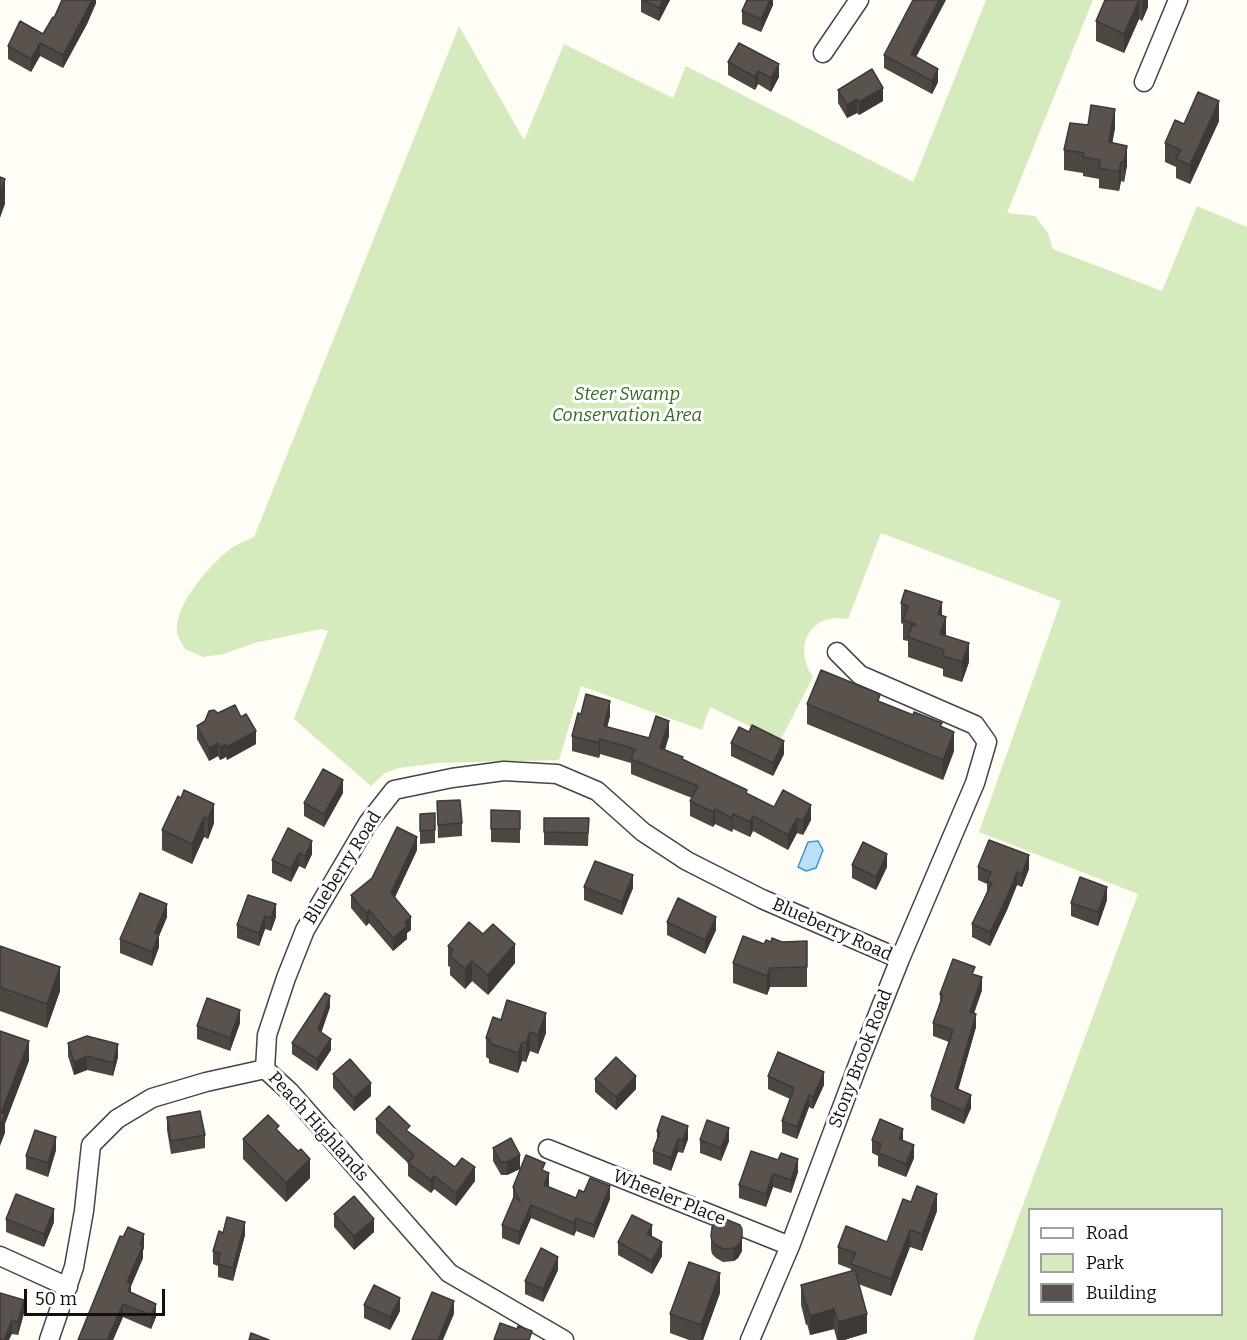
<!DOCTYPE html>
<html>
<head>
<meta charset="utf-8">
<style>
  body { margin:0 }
  #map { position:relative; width:1247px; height:1340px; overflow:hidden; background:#fffdf5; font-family:Bitter,serif }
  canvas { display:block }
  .legend { position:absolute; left:1028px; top:1208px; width:195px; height:108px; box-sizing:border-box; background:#fff; border:2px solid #a0a0a0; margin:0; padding:8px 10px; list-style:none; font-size:18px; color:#111 }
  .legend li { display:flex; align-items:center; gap:12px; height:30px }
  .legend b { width:30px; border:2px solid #a0a0a0 }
  .scale { position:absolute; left:24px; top:1289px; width:141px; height:27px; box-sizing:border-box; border:3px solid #111; border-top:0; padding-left:8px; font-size:18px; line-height:21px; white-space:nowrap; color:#111; -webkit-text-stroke:4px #fff; paint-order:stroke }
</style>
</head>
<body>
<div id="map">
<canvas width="1247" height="1340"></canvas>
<ul class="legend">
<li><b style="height:8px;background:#fff"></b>Road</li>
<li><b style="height:16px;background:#d5ebbd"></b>Park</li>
<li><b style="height:16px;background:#5a524d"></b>Building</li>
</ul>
<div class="scale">50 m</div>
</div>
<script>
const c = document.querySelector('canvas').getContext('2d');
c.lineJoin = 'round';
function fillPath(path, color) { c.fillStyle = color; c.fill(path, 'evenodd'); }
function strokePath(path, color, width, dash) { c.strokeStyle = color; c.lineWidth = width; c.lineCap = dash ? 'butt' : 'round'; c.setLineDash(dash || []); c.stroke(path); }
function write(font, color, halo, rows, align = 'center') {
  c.font = font + ' Bitter,serif'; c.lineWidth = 6; c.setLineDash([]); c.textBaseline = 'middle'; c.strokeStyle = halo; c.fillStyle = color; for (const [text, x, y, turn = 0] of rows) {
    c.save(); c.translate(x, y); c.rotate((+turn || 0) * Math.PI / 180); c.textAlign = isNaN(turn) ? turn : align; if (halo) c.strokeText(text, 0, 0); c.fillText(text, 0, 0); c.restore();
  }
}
fillPath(new Path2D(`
  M986 0H1093L1007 213 1035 216 1048 233 1053 249 1162 291 1197 206 1247 227V1340H973L1138 894 979 832 1061 601 881 533 848 619C810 612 792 647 813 677L780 741 710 707 702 730 581 686 559 760 438 763 399 768 385 773 371 786 294 719 328 631 321 629 254 643 224 654 203 657 185 649C182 644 178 637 177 632 174 604 212 562 233 547 239 543 248 540 254 537L459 26 524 140 564 44 673 98 686 66 913 182ZM1030 1210H1222V1314H1030Z`), '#d5ebbd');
const water = new Path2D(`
  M818 841 823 850 816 868 806 871 798 867 808 842Z`);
fillPath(water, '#b9e0f7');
strokePath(water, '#3f96cf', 1.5);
const minor = new Path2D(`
  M823 53 859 0
  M1144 82 1178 0
  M265 1069 267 1035 286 978 305 930 368 823 394 790 452 778 504 771 557 774 597 791 643 832 687 861 762 899 900 959
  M548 1149 790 1246
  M0 1256 68 1287
  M49 1340 74 1267 84 1211 91 1145 117 1119 152 1098 206 1082 265 1069 290 1092 449 1273 564 1340
  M750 1340 790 1246 859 1062 900 959 975 783 987 742 975 725 860 675 837 652`);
strokePath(minor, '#444', 21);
strokePath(minor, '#fff', 18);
fillPath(new Path2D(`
  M96 0V3L87 24 63 68 40 56 31 72 8 59V46L43 34Z
  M641 0H670L659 21 641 12Z
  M773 0V5L761 32 742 24V11Z
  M1105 0H1148V7L1142 21 1139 19 1124 53 1096 41V21Z
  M884 55 917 57 938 82 932 94 884 68Z
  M728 62 779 77 771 92 758 84 755 90 728 75Z
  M838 90 883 101 859 115 857 113 847 118 838 103Z
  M1219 121 1190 184 1176 178V167L1165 162V143L1184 124Z
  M1115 128 1112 143 1127 165 1124 182 1121 181 1119 191 1099 188V179L1083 176V173L1064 170V150Z
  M901 603 942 616 946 635 969 662 962 682 943 676V669L908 657V641L903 640V624L901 623Z
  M880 702 954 751 943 780 807 724V704Z
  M610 716 607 727 649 738 669 736 665 750 747 794 774 807 811 820 803 835 797 833 788 850 753 831 750 837 733 829 732 832 715 824 713 827 690 816V801L692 798 631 774V763L600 754 599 758 572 751V736Z
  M197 726 256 744 227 760 226 757 220 760 218 756 209 761 197 739Z
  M731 743 784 754 773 776 731 756Z
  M343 793 324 827 304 816V803Z
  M181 798 214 823 208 839 204 837 192 864 162 850V830Z
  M437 801 462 823V836L438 838Z
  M491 810 520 811V843L491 842Z
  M435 813V843L420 844V814Z
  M544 818H589L588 846 544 845Z
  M312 841V854L305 869 299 866 291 882 272 873V860Z
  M417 850 395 897 411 930 407 933V939L393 951 369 923 366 926 351 908V895Z
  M852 865 887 867 876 890 852 878Z
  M978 867 1029 869 1022 887 1017 885 1007 910 990 946 972 937V924L987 891V884L978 880Z
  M584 887 633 888 622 915 584 900Z
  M248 895 276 917 271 931 265 929 259 946 237 938V925Z
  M1107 900 1098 926 1071 916V903Z
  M167 917 159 936V947L152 966 120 953V939Z
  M667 922 716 930 705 954 667 935Z
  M807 941V987H770L767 995 733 983V963L764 944 771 942Z
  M0 946 60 991 47 1028 0 1011Z
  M448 946 515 963 488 995 472 981 465 989 450 975V967L448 966Z
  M975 975 982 990 974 1013 976 1027 958 1090 971 1108 964 1124 932 1110 931 1109V1096L949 1042 933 1036V1023L940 1005V994Z
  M330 1007 321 1033 331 1050 317 1071 292 1054V1043Z
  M493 1017 546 1033 538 1054 530 1051 526 1062 522 1061 518 1073 489 1063V1059L486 1057V1038Z
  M240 1023 230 1051 197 1039V1026Z
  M68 1043 118 1057 113 1076 87 1070 74 1075 68 1056Z
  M333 1074 371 1096 354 1111 333 1088Z
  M768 1076 824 1085 813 1109 809 1107 797 1139 782 1133V1121L790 1099 768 1089Z
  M595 1079 636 1089 616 1110 595 1092Z
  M167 1117 205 1135V1148L171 1154 167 1130Z
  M376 1119 410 1133 455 1167 475 1181 456 1206 434 1189 431 1193 408 1176V1163L376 1133Z
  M279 1131 310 1178 286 1202 243 1159V1139Z
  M657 1131 688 1139 683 1153 678 1152 671 1171 653 1164V1151L657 1141Z
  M700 1140 729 1141 721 1161 700 1153Z
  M872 1140H903L914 1158 906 1177 878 1166V1156L872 1153Z
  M493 1148 520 1169 507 1175H501L493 1161Z
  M56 1150 48 1177 26 1169V1156Z
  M778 1160 798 1172 791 1193 773 1187 766 1207 739 1198V1185Z
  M545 1172 548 1187 576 1198 584 1192 610 1199 594 1238 576 1231 574 1236 531 1218 519 1245 502 1238V1225L513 1200V1187Z
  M937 1211 922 1251 910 1247 891 1296 858 1284 867 1333 844 1340H837L834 1329 810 1335 807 1324 806 1325 801 1305V1285L851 1271V1269L838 1264V1247L887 1242Z
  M334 1214 374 1232 354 1250 334 1227Z
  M6 1219 54 1222 44 1247 6 1232Z
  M223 1233 245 1235 233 1281 218 1277V1266L213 1264V1251Z
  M711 1236 742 1251 738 1258 734 1261 723 1262 716 1258 712 1254 711 1249Z
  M652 1237 662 1256 652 1274 618 1255V1242Z
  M144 1247 143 1251V1258L131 1286V1293L156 1317 151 1329 123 1317 113 1340H78Z
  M558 1270 543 1302 525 1294V1281Z
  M0 1293 24 1313 18 1335 12 1334Z
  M720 1293 703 1340H689L670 1333V1314Z
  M364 1305 400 1311 390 1330 364 1318Z`), '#4d4742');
fillPath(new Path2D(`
  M92 0H96V3L87 24 63 68V55Z
  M663 0H670L659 21V8Z
  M769 0H773V5L761 32V19Z
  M939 0H946L911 67V54Z
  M1139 0V19L1124 53V34Z
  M1143 0H1148V7L1142 21Z
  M40 43V56L31 72V59Z
  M779 64V77L771 92V78Z
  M938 69V82L932 94V81Z
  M758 71V84L755 90V77Z
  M883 88V101L859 115V102Z
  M857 99V113L847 118V105Z
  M1219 101V121L1190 184V165Z
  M1115 109V128L1109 162V142Z
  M1127 146V165L1124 182V162Z
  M1121 162V181L1119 191V172Z
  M5 179V204L0 218V192Z
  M942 602V622L938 614Z
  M946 617V636L940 634Z
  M969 643V662L962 682V662Z
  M610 701V716L604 740V726Z
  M669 721V736L660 763V748Z
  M256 731V744L227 760V747Z
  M954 732V751L943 780V760Z
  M600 739V754L599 758V743Z
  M784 741V754L773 776V763Z
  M218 743V756L209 761V748Z
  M226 744V757L220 760V747Z
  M343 780V793L324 827V814Z
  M214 804V823L208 839V819Z
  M811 805V820L803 835V821Z
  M715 809V824L713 827V812Z
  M733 814V829L732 832V818Z
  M753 816V831L750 837V822Z
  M204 817V837L192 864V844Z
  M797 818V833L788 850V835Z
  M417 837V850L391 906V893Z
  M312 841V854L305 869V856Z
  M299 853V866L291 882V869Z
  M887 854V867L876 890V877Z
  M1029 855V869L1022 887V874Z
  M1017 872V885L1007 910 990 946V932Z
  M633 875V888L622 915V902Z
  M1107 887V900L1098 926V912Z
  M167 904V917L159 936V947L152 966V952L155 933Z
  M276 904V917L271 931V918Z
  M369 910V923L366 926V913Z
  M265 916V929L259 946V933Z
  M411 917V930L407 933V939L393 951V938L405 922Z
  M716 917V930L705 954V940Z
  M515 944V963L488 995V975Z
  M472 961V981L465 989V969Z
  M60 967V991L47 1028V1004Z
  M770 968V987L767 995V976Z
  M982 977V990L970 1025V1012Z
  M330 996V1007L318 1042V1030Z
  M240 1010V1023L230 1051V1038Z
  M546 1013V1033L538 1054V1035Z
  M976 1014V1027L955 1101V1088Z
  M530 1032V1051L526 1062V1043Z
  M331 1039V1050L317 1071V1059Z
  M29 1041V1061L5 1124V1133L0 1146V1126L1 1113Z
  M522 1042V1061L518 1073V1053Z
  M118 1044V1057L113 1076V1063Z
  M87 1056V1070L74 1075V1062Z
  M824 1072V1085L813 1109V1097Z
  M636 1076V1089L616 1110V1097Z
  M371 1083V1096L354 1111V1098Z
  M809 1095V1107L797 1139V1127Z
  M971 1095V1108L964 1124V1111Z
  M688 1126V1139L683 1153V1140Z
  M729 1128V1141L721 1161V1148Z
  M903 1129V1142L899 1139Z
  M56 1137V1150L48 1177V1163Z
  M678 1139V1152L671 1171V1158Z
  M914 1145V1158L906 1177V1164Z
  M520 1155V1169L507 1175V1162Z
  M310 1159V1178L286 1202V1183Z
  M798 1159V1172L791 1193V1180Z
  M475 1167V1181L456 1206V1193Z
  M549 1173V1186L544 1198V1185Z
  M773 1174V1187L766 1207V1194Z
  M434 1176V1189L431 1193V1180Z
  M610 1186V1199L594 1238V1225Z
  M937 1194V1211L922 1251V1234Z
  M531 1205V1218L519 1245V1232Z
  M54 1209V1222L44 1247V1234Z
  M576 1218V1231L574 1236V1223Z
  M374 1219V1232L354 1250V1236Z
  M245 1222V1235L233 1281V1268Z
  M652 1225V1238L647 1234Z
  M742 1229V1251L738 1258 734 1261V1248Z
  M910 1230V1247L891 1296V1279Z
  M144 1234V1247L143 1251V1258L131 1286V1297L127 1296V1282Z
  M662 1242V1256L652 1274V1261Z
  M558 1257V1270L543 1302V1289Z
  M720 1273V1293L703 1340H701V1325Z
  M400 1298V1311L390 1330V1317Z
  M24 1300V1313L18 1335V1322Z
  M454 1301V1314L443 1340H438Z
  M123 1304V1317L113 1340H108V1338Z
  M156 1304V1317L151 1329V1315Z
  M806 1305H807V1324L806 1325Z
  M834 1309V1329L810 1335V1316Z
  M867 1314V1333L844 1340H838V1322Z
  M12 1320V1334L9 1340H4Z`), '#3f3936');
const building = new Path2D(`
  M62 0H92L87 10 63 55 40 43 31 59 8 46 20 21 43 34 53 17 54 18Z
  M643 0H663L659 8Z
  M747 0H770L761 19 742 11Z
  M913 0H939L911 54 938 69 932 81 884 55Z
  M1105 0H1139L1124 34 1096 21Z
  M739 43 779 64 771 78 758 71 755 77 728 62Z
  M872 69 883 88 859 102 857 99 847 105 838 90Z
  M1198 92 1219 101 1190 165 1176 159 1181 150 1165 143 1175 120 1184 124Z
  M1091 105 1115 109 1109 142 1127 146 1124 162H1121L1119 172 1099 168 1100 160 1083 157 1084 153 1064 150 1070 123 1088 125Z
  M0 177 5 179 0 192Z
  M905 590 942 602 938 614 946 617 940 634 969 643 962 662 943 656 944 650 908 637 912 625 915 626V624L903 620 908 606 901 603Z
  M821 670 880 694 878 701 913 715 914 712 942 723 940 726 954 732 943 760 807 704Z
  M586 694 610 701 604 726 649 738 656 716 669 721 660 748 683 757 682 759 747 790 746 793 774 807 783 790 811 805 803 821 797 818 788 835 753 816 750 822 733 814 732 818 715 809 713 812 690 801 698 786 631 759 635 749 600 739 599 743 572 736 578 713 581 714Z
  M235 705 241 717 246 714 256 731 227 747 226 744 220 747 218 743 209 748 197 726 205 721 209 711 214 710 218 713Z
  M752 725 784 741 773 763 731 743 739 727 749 732Z
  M323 769 343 780 324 814 304 803Z
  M184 790 214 804 208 819 204 817 192 844 162 830 178 796 181 798Z
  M460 800 462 823 438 825 437 801Z
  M491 810 520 811V829H491Z
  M435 813V830L420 831V814Z
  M544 818H589L588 833 544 832Z
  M397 827 417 837 391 893 411 917 405 922 407 926 393 938 369 910 366 913 351 895 372 878Z
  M288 828 312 841 305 856 299 853 291 869 272 860Z
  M989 840 1029 855 1022 874 1017 872 1007 897 990 932 972 924 992 883 987 881 991 872 978 867Z
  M863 842 887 854 876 877 852 865Z
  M595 861 633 875 622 902 584 887Z
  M1080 877 1107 887 1098 912 1071 903Z
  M140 893 167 904 155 933 159 934 152 952 120 939Z
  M248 895 276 904 271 918 265 916 259 933 237 925Z
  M678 898 716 917 705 940 667 922Z
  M469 922 483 934 493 924 515 944 488 975 472 961 465 969 450 956 453 950 448 946Z
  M743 936 764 944 766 940 771 942 772 938 782 942 807 941V967L770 968 767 976 733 963Z
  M0 946 60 967 47 1004 0 987Z
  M953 959 975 967 972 974 982 977 970 1012 976 1014 955 1088 971 1095 964 1111 932 1097 931 1096 953 1030 933 1023 943 995 940 994Z
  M325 993 330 996 318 1030 331 1039 317 1059 292 1043Z
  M207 998 240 1010 230 1038 197 1026Z
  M507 1000 546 1013 538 1035 530 1032 526 1043 522 1042 518 1053 489 1043 490 1040 486 1038 493 1017 501 1020Z
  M0 1031 29 1041 1 1113 5 1114 0 1126Z
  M87 1036 118 1044 113 1063 87 1056 74 1062 68 1043Z
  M778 1052 824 1072 813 1097 809 1095 797 1127 782 1121 794 1088 768 1076Z
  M616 1057 636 1076 616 1097 595 1079Z
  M350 1059 371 1083 354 1098 333 1074Z
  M389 1106 410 1126 406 1130 455 1167 462 1158 475 1167 456 1193 434 1176 431 1180 408 1163 414 1155 376 1119Z
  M200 1111 205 1135 171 1141 167 1117Z
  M268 1115 279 1126 276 1129 298 1151 301 1149 310 1159 286 1183 243 1139Z
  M662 1116 688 1126 683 1140 678 1139 671 1158 653 1151 660 1132 657 1131Z
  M880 1119 903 1129 899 1139 914 1145 906 1164 878 1153 881 1144 872 1140Z
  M707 1120 729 1128 721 1148 700 1140Z
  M35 1130 56 1137 48 1163 26 1156Z
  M511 1138 520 1155 507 1162H501L493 1148Z
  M751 1151 778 1160 781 1153 798 1159 791 1180 773 1174 766 1194 739 1185Z
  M526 1155 545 1163 542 1170 549 1173 544 1185 576 1198 579 1190 584 1192 590 1178 610 1186 594 1225 576 1218 574 1223 531 1205 519 1232 502 1225 514 1197 520 1201 513 1187Z
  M917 1186 937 1194 922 1234 910 1230 891 1279 851 1264 856 1253 838 1247 846 1226 887 1242 903 1199 911 1202Z
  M16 1194 54 1209 44 1234 6 1219Z
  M354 1196 374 1219 354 1236 334 1214Z
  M632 1215 652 1225 647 1234 662 1242 652 1261 618 1242Z
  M227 1217 245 1222 233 1268 218 1264 220 1253 213 1251 219 1231 223 1233Z
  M723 1218 740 1225 742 1229V1238L738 1245 734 1248 723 1249 716 1245 712 1241 711 1236 712 1227 716 1221Z
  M128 1227 144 1234 140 1244 143 1245 127 1282 131 1284 128 1291 156 1304 151 1315 123 1304 108 1338 112 1340H78L120 1236 123 1237Z
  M541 1248 558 1257 543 1289 525 1281Z
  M689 1262 720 1273 701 1325 670 1314Z
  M855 1270 867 1314 838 1322 834 1309 810 1316 807 1305H806L801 1285Z
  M374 1285 400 1298 390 1317 364 1305Z
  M432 1292 454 1301 438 1340H412Z
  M0 1293 24 1300 18 1322 12 1320 4 1340H0Z
  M500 1323 517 1329 518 1326 532 1331 529 1340H494Z
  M251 1333 269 1340H249Z`);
fillPath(building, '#5a524d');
strokePath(building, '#3f3936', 1.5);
write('italic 18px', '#2f6b1f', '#fff', [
  ["Steer Swamp",627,395],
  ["Conservation Area",627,416]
]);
write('18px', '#111', '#fff', [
  ["Blueberry Road",343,868,-58],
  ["Blueberry Road",832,930,24],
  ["Stony Brook Road",861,1059,-69],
  ["Peach Highlands",318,1127,48],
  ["Wheeler Place",669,1198,22]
]);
</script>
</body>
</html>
